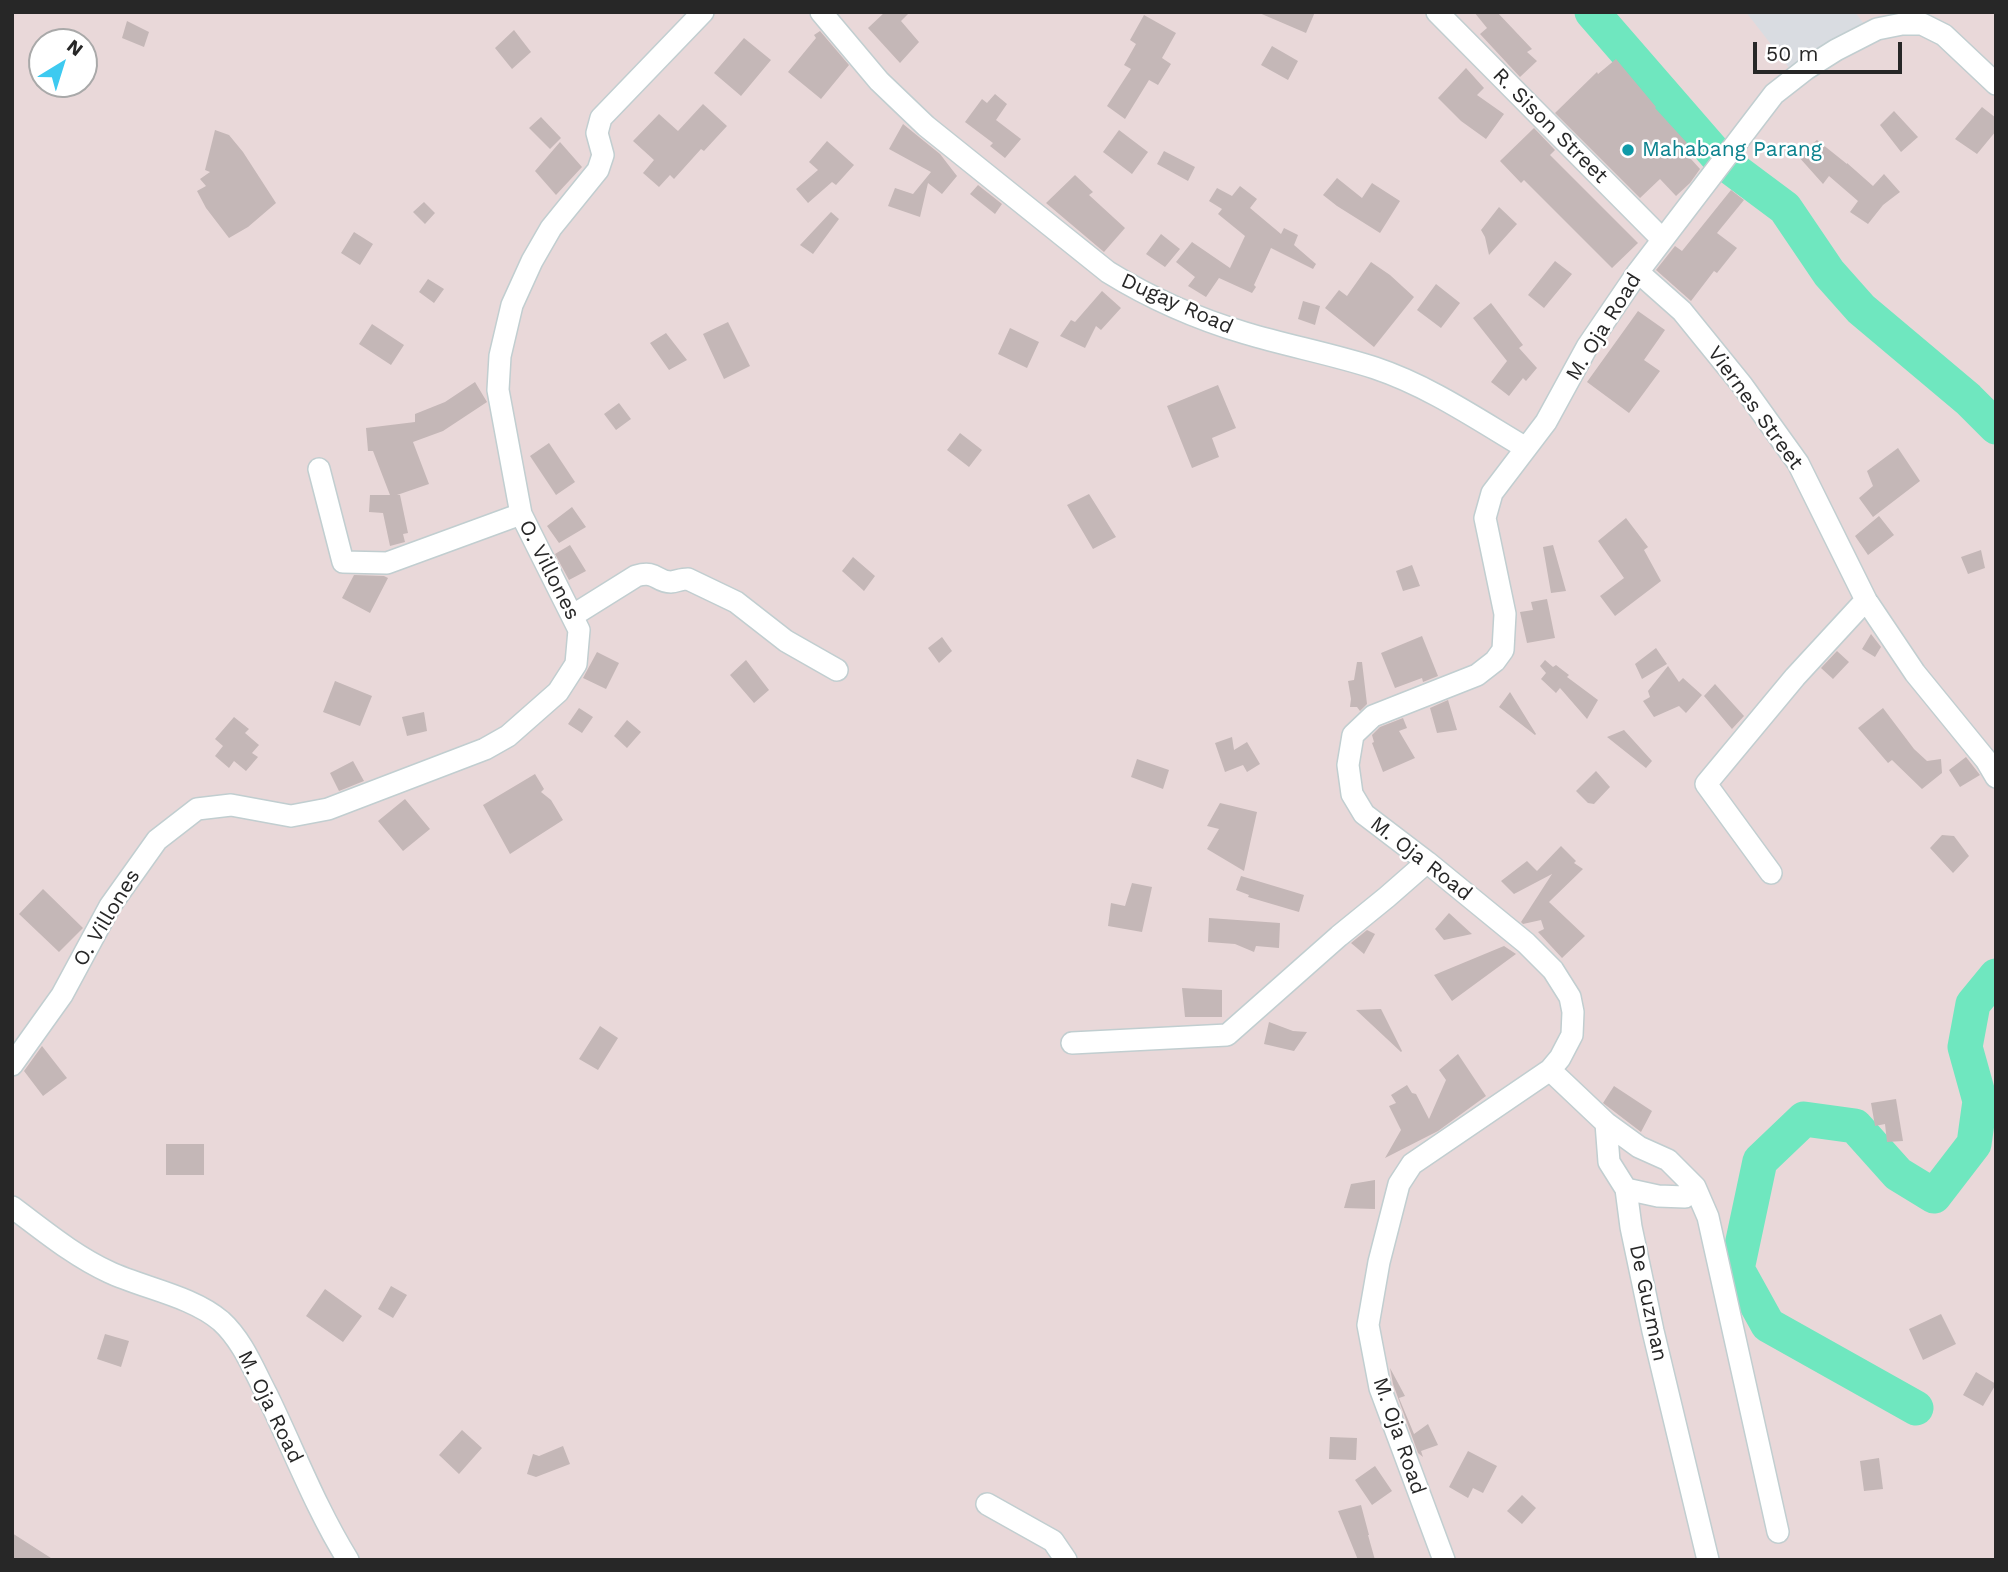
<!DOCTYPE html>
<html>
<head>
<meta charset="utf-8">
<style>
  body { margin:0 }
  #map { position:relative; width:2008px; height:1572px; overflow:hidden; background:#e9d8d9; font-family:"Work Sans",sans-serif }
  canvas { display:block }
  .frame { position:absolute; inset:0; border:14px solid #272727; pointer-events:none }
  .north { position:absolute; left:28px; top:28px; width:70px; height:70px; box-sizing:border-box; background:#fff; border:2px solid #a9a9a9; border-radius:50%; rotate:38deg; font-size:19px; font-weight:700; line-height:28px; text-align:center; color:#272727 }
  .north::after { content:''; display:block; margin:auto; width:24px; height:32px; background:#3ecaf0; clip-path:polygon(50% 0,100% 100%,50% 72%,0 100%) }
  .scale { position:absolute; left:1753px; top:42px; width:149px; height:32px; box-sizing:border-box; border:4px solid #272727; border-top:0; padding-left:9px; font-size:21px; line-height:24px; white-space:nowrap; color:#272727; -webkit-text-stroke:5px #fff; paint-order:stroke }
</style>
</head>
<body>
<div id="map">
<canvas width="2008" height="1572"></canvas>
<div class="frame"></div>
<div class="north">N</div>
<div class="scale">50 m</div>
</div>
<script>
const c = document.querySelector('canvas').getContext('2d');
c.lineJoin = 'round';
function fillPath(path, color) { c.fillStyle = color; c.fill(path, 'evenodd'); }
function strokePath(path, color, width, dash) { c.strokeStyle = color; c.lineWidth = width; c.lineCap = dash ? 'butt' : 'round'; c.setLineDash(dash || []); c.stroke(path); }
function write(font, color, halo, rows, align = 'center') {
  c.font = font + ' "Work Sans",sans-serif'; c.lineWidth = 5; c.setLineDash([]); c.textBaseline = 'middle'; c.strokeStyle = halo; c.fillStyle = color; for (const [text, x, y, turn = 0] of rows) {
    c.save(); c.translate(x, y); c.rotate((+turn || 0) * Math.PI / 180); c.textAlign = isNaN(turn) ? turn : align; if (halo) c.strokeText(text, 0, 0); c.fillText(text, 0, 0); c.restore();
  }
}
fillPath(new Path2D(`
  M1746 12H1855L1864 24 1790 69Z`), '#d9dce1');
strokePath(new Path2D(`
  M1592 12 1718 157
  M1726 164 1785 208 1829 273 1861 309 1968 399 1996 427
  M1916 1408 1768 1325 1737 1269 1760 1161 1804 1119 1855 1126 1898 1174 1934 1196 1974 1144 1980 1101 1965 1047 1973 1004 1996 976`), '#6fe7bf', 35);
fillPath(new Path2D(`
  M885 12H910L901 21 919 42 900 63 868 28Z
  M1257 12H1315L1306 33Z
  M1474 12H1497L1532 49 1527 52 1537 61 1520 77 1480 34 1487 28Z
  M1144 15 1176 33 1162 58 1171 64 1158 85 1149 80 1125 119 1107 106 1131 69 1124 65 1136 44 1130 40Z
  M127 21 149 32 144 47 122 38Z
  M514 30 531 52 512 69 495 48Z
  M820 31 849 65 821 99 788 72 816 38 814 35Z
  M744 38 771 60 741 96 714 73Z
  M1272 46 1298 61 1288 80 1261 65Z
  M1616 59 1656 107 1655 108 1687 143 1681 148 1700 169 1690 183 1676 196 1660 179 1640 198 1555 113 1597 72 1598 74Z
  M1466 68 1484 88 1477 95 1504 114 1486 139 1461 121 1438 98Z
  M995 94 1007 104 996 120 1021 139 1005 158 990 146 993 143 965 122 982 99 987 103Z
  M703 104 727 126 704 151 701 149 674 179 670 175 659 187 643 173 654 160 633 141 659 114 678 131Z
  M1982 107 1996 118V131L1977 154 1955 139Z
  M1894 111 1918 137 1901 152 1880 125Z
  M541 117 561 138 550 149 529 128Z
  M903 124 940 154 957 176 942 194 928 183 920 217 888 206 895 188 913 194 931 172 889 149Z
  M1534 128 1555 150 1550 155 1638 243 1612 268 1524 180 1521 183 1500 161Z
  M215 130 229 135 243 152 276 203 248 227 229 238 206 208 197 191 206 186 200 179 210 172 205 170Z
  M1119 130 1148 152 1132 174 1103 152Z
  M1817 140 1847 164V163L1873 186 1884 174 1900 192 1883 205 1868 224 1850 212 1858 201 1829 176 1823 184 1798 156Z
  M827 141 854 165 836 185 832 182 808 203 796 189 818 170 809 162Z
  M560 142 582 167 556 195 535 171Z
  M1164 151 1195 167 1188 181 1157 164Z
  M1075 175 1093 192 1089 195 1125 228 1104 252 1046 203Z
  M1337 178 1362 198 1372 183 1400 201 1380 233 1337 206 1323 195Z
  M978 185 1002 204 995 214 970 194Z
  M1240 186 1257 199 1250 208 1281 234 1284 228 1298 235 1294 245 1316 264 1313 269 1271 248 1254 285 1256 287 1252 293 1219 278 1206 297 1188 286 1195 277 1176 262 1192 242 1230 268 1245 236 1218 214 1222 209 1209 201 1217 188 1232 196Z
  M1731 190 1744 200 1717 233 1737 248 1717 273 1714 271 1691 301 1656 270 1675 246 1682 251Z
  M424 202 435 213 425 224 413 212Z
  M1499 207 1517 224 1489 255 1485 237 1481 230Z
  M831 212 839 219 813 254 800 245Z
  M354 232 373 244 360 265 341 253Z
  M1161 234 1180 249 1165 267 1146 254Z
  M1555 261 1572 274 1544 308 1528 295Z
  M1371 262 1390 275 1414 297 1374 347 1325 308 1339 290 1347 296Z
  M428 279 444 289 434 303 419 292Z
  M1436 284 1460 303 1441 328 1417 310Z
  M1102 291 1121 308 1101 330 1096 326 1085 348 1060 336 1071 320 1075 322Z
  M1303 301 1320 306 1315 325 1298 319Z
  M1491 303 1523 345 1519 348 1537 368 1526 381 1523 378 1509 396 1491 382 1507 361 1473 318Z
  M1638 311 1665 330 1644 360 1660 371 1629 413 1587 382Z
  M728 322 750 366 724 379 703 334Z
  M372 324 404 345 391 365 359 344Z
  M1010 328 1039 342 1027 368 998 354Z
  M666 333 687 360 669 370 650 343Z
  M475 382 487 402 443 431 413 442 429 484 397 495H400L408 533 403 534 405 542 390 546 383 513 369 512 370 495H390L373 451H368L366 428 415 422V414L445 402Z
  M1218 385 1236 428 1212 438 1219 457 1192 468 1167 406Z
  M619 403 631 419 616 430 604 414Z
  M960 433 982 450 969 467 947 450Z
  M549 443 575 482 556 495 530 456Z
  M1898 448 1920 481 1873 517 1859 498 1873 486 1867 471Z
  M1089 494 1116 537 1093 549 1067 505Z
  M572 507 586 527 559 543 547 526Z
  M1879 516 1894 535 1868 555 1855 536Z
  M1626 518 1648 547 1644 550 1661 581 1615 616 1600 596 1624 578 1598 541Z
  M570 545 586 571 569 580 555 554Z
  M1553 545 1566 591 1551 593 1543 547Z
  M1981 550 1985 568 1968 574 1961 557Z
  M853 557 875 576 864 591 842 571Z
  M1412 565 1420 586 1403 591 1396 571Z
  M354 575 384 576 388 578 370 613 342 598Z
  M1547 599 1555 638 1527 643 1520 612 1533 610 1531 602Z
  M1871 634 1881 647 1875 657 1862 649Z
  M1422 636 1438 676 1423 682 1422 678 1395 688 1381 653Z
  M942 637 952 651 939 663 928 648Z
  M1656 648 1667 664 1642 679 1635 664Z
  M1837 651 1849 662 1833 679 1821 668Z
  M597 652 619 663 606 689 583 678Z
  M746 660 769 690 754 703 730 675Z
  M1545 660 1553 667 1556 665 1569 675 1567 677 1598 700 1587 719 1560 688 1556 693 1541 679 1546 673 1540 666Z
  M1357 662H1362L1367 704 1360 711 1357 707H1350L1351 699 1348 681 1354 680Z
  M1668 666 1679 682 1683 678 1702 695 1686 713 1679 706 1654 717 1643 701 1650 697 1648 691Z
  M335 681 372 696 360 726 323 712Z
  M1715 684 1744 716 1732 729 1704 696Z
  M1510 692 1536 734 1535 735 1499 707Z
  M1448 700 1457 730 1437 733 1430 708Z
  M579 708 593 717 582 733 568 724Z
  M1883 708 1914 749 1927 761 1941 759 1942 773 1922 789 1892 760 1888 763 1858 728Z
  M424 712 427 731 407 736 402 717Z
  M234 717 249 729 245 733 259 745 252 753 258 757 246 771 234 761 229 768 215 756 223 746 215 739Z
  M1403 718 1407 728 1399 731 1415 758 1383 772 1372 743 1374 742 1372 735 1380 727Z
  M627 720 641 732 627 748 614 736Z
  M1624 730 1652 761 1646 768 1607 737Z
  M1232 737 1234 750 1247 742 1260 764 1247 772 1243 765 1225 772 1215 743Z
  M1966 757 1980 775 1960 787 1949 770Z
  M1137 759 1169 770 1163 789 1131 777Z
  M353 761 364 781 339 791 330 773Z
  M1596 771 1610 787 1594 804 1588 803 1576 791Z
  M535 774 544 789 541 792 551 800 563 820 510 854 483 805Z
  M405 799 430 829 403 851 378 821Z
  M1220 803 1257 812 1244 871 1207 849 1219 829 1207 826Z
  M1942 835 1954 836 1969 856 1953 873 1930 848Z
  M1561 846 1576 861 1574 863 1583 869 1549 902 1585 936 1562 958 1538 932 1544 929 1541 920 1523 924 1521 922 1552 874 1514 894 1501 881 1527 861 1537 871Z
  M1241 876 1304 895 1299 912 1248 897 1249 895 1236 890Z
  M1132 883 1152 887 1142 932 1108 926 1111 903 1125 906Z
  M43 889 83 928 59 952 19 914Z
  M1449 913 1472 934 1444 940 1435 929Z
  M1209 918 1280 923 1279 948 1256 946 1254 952 1235 944 1208 942Z
  M1367 930 1375 934 1364 954 1351 943Z
  M1504 946 1516 954 1452 1001 1434 975Z
  M1182 988 1222 990V1017H1185Z
  M1381 1009 1402 1051 1401 1052 1356 1010Z
  M1269 1022 1293 1031 1307 1032 1294 1051 1264 1044Z
  M600 1026 618 1038 598 1070 579 1059Z
  M42 1046 67 1078 43 1096 24 1071Z
  M1458 1054 1486 1096 1438 1131 1385 1158 1401 1130 1389 1106 1396 1103 1391 1095 1407 1085 1412 1093 1416 1094 1429 1119 1446 1080 1439 1070Z
  M1614 1086 1652 1111 1641 1132 1603 1103Z
  M1896 1099 1903 1141 1887 1142 1885 1124 1875 1126 1871 1103Z
  M166 1144H204V1175H166Z
  M1375 1180V1209L1344 1208 1351 1184Z
  M391 1286 407 1295 393 1318 378 1309Z
  M325 1289 362 1316 343 1342 306 1316Z
  M1941 1314 1956 1344 1923 1360 1909 1329Z
  M105 1334 129 1341 121 1367 97 1359Z
  M1390 1368 1405 1396 1399 1398 1414 1434 1428 1424 1438 1445 1421 1451 1423 1457 1418 1453 1393 1384Z
  M1976 1372 1996 1384 1983 1406 1963 1395Z
  M462 1430 482 1448 459 1474 439 1455Z
  M1330 1437 1357 1438 1356 1460 1329 1459Z
  M563 1446 570 1464 536 1477 527 1474 533 1454 539 1456Z
  M1468 1451 1497 1466 1483 1493 1473 1488 1468 1498 1449 1487Z
  M1879 1458 1883 1489 1864 1491 1860 1461Z
  M1375 1466 1392 1491 1372 1505 1355 1480Z
  M1522 1495 1536 1508 1522 1524 1507 1511Z
  M1361 1505 1369 1535H1368L1375 1560H1358L1338 1511Z
  M12 1533 54 1560H12Z`), '#c4b7b7');
const minor = new Path2D(`
  M821 12 879 81 926 126 1108 272C1150 298 1198 319 1245 333 1288 346 1332 354 1375 368 1429 386 1477 419 1526 448
  M1437 12 1662 239
  M1638 272 1682 311 1742 385 1798 463 1866 600 1915 673 1986 760 1996 777
  M319 469 343 562 387 563 521 514
  M572 616 636 576C657 570 656 582 671 582 677 581 682 579 688 579L736 602 786 641 837 670
  M1771 873 1706 784 1795 677 1866 600
  M1072 1043 1227 1035 1339 936 1387 897 1427 862
  M12 1065 62 995 110 906 157 840 197 809 231 805 291 816 328 809 485 749 508 736 558 692 576 664 579 630 521 514 498 390 500 356 512 305 532 261 551 228 598 170 603 155 597 133 601 118 703 12
  M1550 1070 1606 1123 1609 1162 1626 1189 1631 1227 1653 1331 1708 1560
  M1606 1123 1639 1147 1668 1160 1695 1187 1708 1217 1778 1532
  M1626 1189 1658 1196 1685 1197 1695 1187
  M12 1207C43 1230 74 1256 109 1272 143 1288 192 1296 221 1321 242 1340 253 1368 266 1393 293 1448 315 1507 348 1560
  M987 1504 1053 1541 1066 1560
  M1444 1560 1380 1388 1368 1325 1379 1262 1399 1184 1412 1164 1550 1070 1560 1058 1572 1035 1573 1012 1570 997 1553 970 1526 943 1427 862 1364 814 1352 794 1348 765 1353 735 1373 716 1477 675 1495 661 1503 650 1505 614 1485 518 1492 493 1546 422 1587 347 1638 272 1774 94 1806 69 1836 50 1877 29 1902 24H1922L1944 35 1996 84`);
strokePath(minor, '#c1ced0', 24);
strokePath(minor, '#fff', 21);
for (const [x, y, r, color] of [
  [1628,150,7,"#0f9aa8"]
]) { const dot = new Path2D(); dot.arc(x, y, r, 0, 2 * Math.PI); c.fillStyle = color; c.fill(dot); strokePath(dot, '#fff', 2.5); }
write('21px', '#272727', '#fff', [
  ["R. Sison Street",1550,126,45],
  ["Dugay Road",1177,304,24],
  ["M. Oja Road",1604,327,-58],
  ["Viernes Street",1755,408,54],
  ["O. Villones",549,570,63],
  ["M. Oja Road",1421,859,38],
  ["O. Villones",107,918,-59],
  ["De Guzman",1648,1303,78],
  ["M. Oja Road",270,1407,64],
  ["M. Oja Road",1399,1436,71]
]);
write('21px', '#0d838f', '#fff', [
  ["Mahabang Parang",1642,150]
], 'left');
</script>
</body>
</html>
